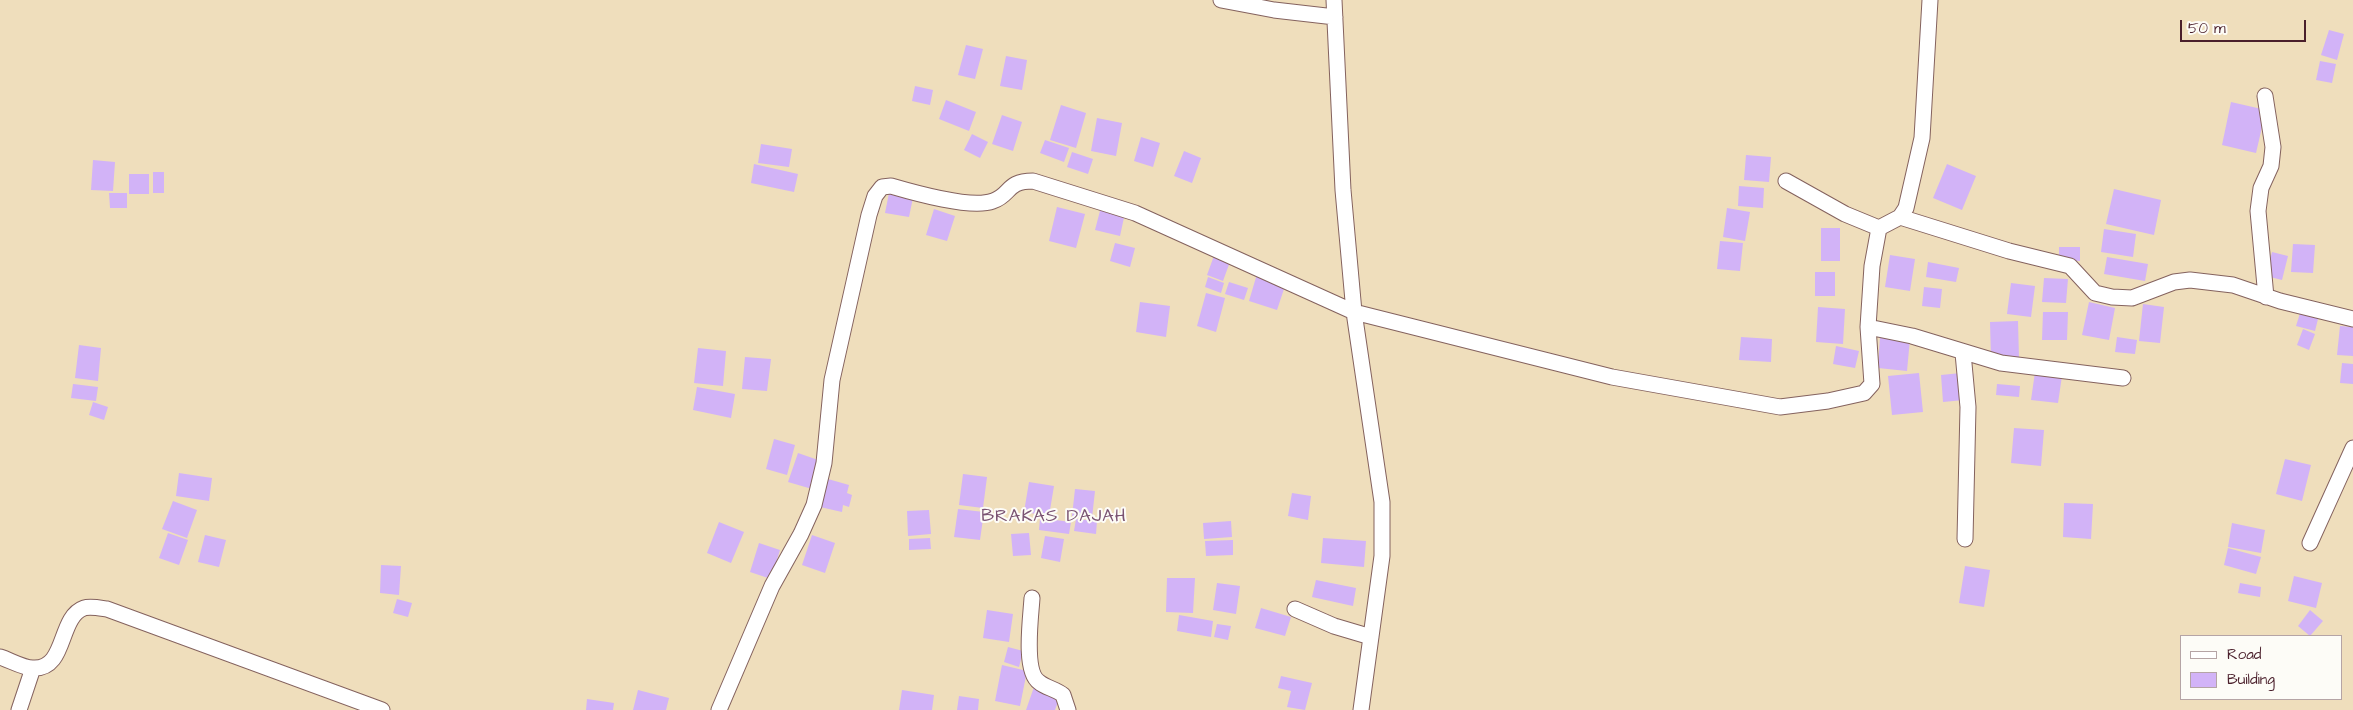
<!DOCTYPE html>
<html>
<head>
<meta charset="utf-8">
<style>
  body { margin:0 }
  #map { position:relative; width:2353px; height:710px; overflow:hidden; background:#efdebc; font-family:"Architects Daughter",sans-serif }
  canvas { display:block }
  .legend { position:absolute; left:2180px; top:635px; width:162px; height:65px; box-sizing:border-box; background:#fdfcf7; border:1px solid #b5a4a5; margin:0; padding:6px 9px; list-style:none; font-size:15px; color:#4a1f2b }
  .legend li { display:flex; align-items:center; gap:10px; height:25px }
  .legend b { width:25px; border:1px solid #b5a4a5 }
  .scale { position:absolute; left:2180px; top:20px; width:126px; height:22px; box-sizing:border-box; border:2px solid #4a1f2b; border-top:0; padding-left:6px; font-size:15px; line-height:18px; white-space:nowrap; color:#4a1f2b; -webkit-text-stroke:4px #fdfcf7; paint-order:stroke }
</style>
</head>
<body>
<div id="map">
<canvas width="2353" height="710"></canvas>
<ul class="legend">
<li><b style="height:6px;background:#fff"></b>Road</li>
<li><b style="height:14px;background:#d2b3f7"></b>Building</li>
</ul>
<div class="scale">50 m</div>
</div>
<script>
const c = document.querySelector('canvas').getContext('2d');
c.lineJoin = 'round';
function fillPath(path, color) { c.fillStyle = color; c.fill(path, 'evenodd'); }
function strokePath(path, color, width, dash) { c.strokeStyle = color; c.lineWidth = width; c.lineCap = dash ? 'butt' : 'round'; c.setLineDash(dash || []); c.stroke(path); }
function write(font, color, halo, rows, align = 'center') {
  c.font = font + ' "Architects Daughter",sans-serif'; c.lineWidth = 4; c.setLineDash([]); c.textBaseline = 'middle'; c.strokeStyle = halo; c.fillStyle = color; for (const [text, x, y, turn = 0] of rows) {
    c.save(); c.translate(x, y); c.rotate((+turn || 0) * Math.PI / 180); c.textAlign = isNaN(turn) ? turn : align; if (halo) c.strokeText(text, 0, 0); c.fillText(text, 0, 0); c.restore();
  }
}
fillPath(new Path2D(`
  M2329 30 2344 34 2337 60 2321 55Z
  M966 45 983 49 975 79 958 75Z
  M1006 56 1027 60 1022 90 1000 86Z
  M2320 61 2336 64 2332 83 2316 80Z
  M915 86 933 90 930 105 912 101Z
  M946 100 976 112 969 131 939 119Z
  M2231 102 2266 110 2256 153 2222 145Z
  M1061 105 1086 113 1076 148 1050 140Z
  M1002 115 1022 122 1013 151 992 144Z
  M1097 118 1122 123 1116 156 1091 151Z
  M972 134 988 142 980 158 964 150Z
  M1141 137 1160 143 1153 167 1134 161Z
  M1045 140 1069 148 1064 162 1040 153Z
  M761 144 792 149 789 167 758 163Z
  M1184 151 1201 158 1192 183 1174 176Z
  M1072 152 1093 159 1088 174 1067 167Z
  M1746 155 1771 157 1769 182 1744 180Z
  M93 160 115 162 113 191 91 190Z
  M754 164 798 174 794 192 751 183Z
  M1947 164 1976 176 1962 210 1933 198Z
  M153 172H164V193H153Z
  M129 174H149V194H129Z
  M1739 186 1764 188 1763 208 1738 206Z
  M890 188 914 193 909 217 885 213Z
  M2114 189 2161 200 2154 235 2106 224Z
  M109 193H127V208H110Z
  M1057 207 1085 214 1076 248 1049 241Z
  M1101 207 1125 213 1120 236 1095 230Z
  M1727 208 1750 212 1745 241 1723 237Z
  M934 209 955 216 947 241 926 235Z
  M1821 228H1840V261H1821Z
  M2104 229 2136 234 2133 257 2101 252Z
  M1720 241 1743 243 1740 271 1717 269Z
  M1115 243 1135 248 1130 267 1110 261Z
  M2293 244 2315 245 2313 273 2291 272Z
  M2059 247H2080V261L2059 260Z
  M2272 252 2288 256 2282 280 2266 276Z
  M1215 253 1231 259 1223 281 1207 275Z
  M1890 255 1915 259 1910 291 1885 287Z
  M2107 257 2148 264 2145 281 2104 274Z
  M1928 262 1959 268 1956 282 1926 277Z
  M1815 272H1835V296H1815Z
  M1257 274 1286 283 1277 310 1249 301Z
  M1208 277 1224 283 1221 293 1205 287Z
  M2044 278 2068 279 2066 303 2042 302Z
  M1229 282 1248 288 1244 300 1225 294Z
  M2011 283 2035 286 2031 317 2007 314Z
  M1924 287 1942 289 1940 308 1922 306Z
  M1206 293 1225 298 1216 332 1197 326Z
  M1140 302 1170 306 1166 337 1136 332Z
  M2089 302 2115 308 2109 340 2082 335Z
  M2143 304 2164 307 2160 343 2139 341Z
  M1818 307 1845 309 1843 344 1816 342Z
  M2301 310 2319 315 2315 331 2296 326Z
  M2043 312H2068L2067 340H2042Z
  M2018 321 2019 358 1991 359 1990 322Z
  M2340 326 2353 327V356L2337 355Z
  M2303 329 2315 334 2309 350 2297 345Z
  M1741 337 1772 339 1771 362 1739 360Z
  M1880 337 1910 339 1907 371 1878 368Z
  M2117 337 2137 340 2135 354 2115 352Z
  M79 345 101 348 98 381 75 378Z
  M1836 346 1859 351 1855 368 1833 364Z
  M698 348 726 351 723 386 694 383Z
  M745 357 771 359 767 391 742 389Z
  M2342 363 2353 364V384L2340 383Z
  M2035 372 2062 376 2058 403 2031 400Z
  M1919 373 1923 412 1892 415 1888 376Z
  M1961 373 1964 400 1943 402 1941 375Z
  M73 384 98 387 96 401 71 398Z
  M1997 384 2020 386 2019 397 1996 395Z
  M697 387 735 394 731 418 693 410Z
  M93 402 108 407 104 420 89 415Z
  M2014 428 2044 430 2041 466 2011 463Z
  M774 439 795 445 787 475 766 469Z
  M798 453 821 461 812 489 788 482Z
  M2285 459 2311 465 2302 501 2276 494Z
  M179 473 212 478 209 501 176 496Z
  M963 474 987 477 983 508 959 505Z
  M828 479 849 485 847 493 852 495 849 507 843 505 842 512 820 507Z
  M1029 482 1054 486 1049 516 1024 512Z
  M1075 489 1095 491 1092 518 1072 516Z
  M1292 493 1311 496 1308 520 1288 516Z
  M173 501 197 510 187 538 162 529Z
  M2064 503 2093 504 2091 539 2063 537Z
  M958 509 984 512 980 540 954 537Z
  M929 510 931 534 908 536 907 511Z
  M1040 518 1071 522 1069 534 1039 530Z
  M1076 519 1097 521 1096 534 1074 531Z
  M1231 521 1232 537 1204 539 1203 523Z
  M719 522 744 532 731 563 707 553Z
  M2232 523 2265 530 2261 553 2228 547Z
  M168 533 188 540 179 565 159 558Z
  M1029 533 1031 555 1013 556 1011 534Z
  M205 535 226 540 219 567 198 562Z
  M812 535 835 543 825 573 802 565Z
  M1045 536 1064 539 1060 562 1041 558Z
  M930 538 931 549 909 550V539Z
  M1323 538 1366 541 1364 567 1321 563Z
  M1233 540V555L1206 556 1205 541Z
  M759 543 780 550 771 579 750 572Z
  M2228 548 2261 557 2256 574 2224 565Z
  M381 565 401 566 399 595 380 593Z
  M1965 566 1990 570 1984 607 1959 603Z
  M2294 576 2322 583 2316 608 2288 601Z
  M1167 578H1195L1193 613 1166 612Z
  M1316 580 1356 588 1353 606 1312 597Z
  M1217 583 1240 586 1236 614 1213 610Z
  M2240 583 2261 587 2260 597 2238 593Z
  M397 599 412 603 408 617 393 613Z
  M1261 608 1291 617 1285 636 1255 628Z
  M987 610 1013 614 1009 642 983 638Z
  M2310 610 2323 621 2310 636 2298 626Z
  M1179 615 1213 621 1211 637 1177 631Z
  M1217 624 1231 626 1228 640 1214 637Z
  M1008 647 1023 651 1019 667 1004 662Z
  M1002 665 1027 671 1020 706 995 701Z
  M1281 676 1312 683 1305 710 1287 707 1291 691 1278 688Z
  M1034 687 1060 696 1055 710H1026Z
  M638 690 669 698 666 710H633Z
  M902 690 934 695 932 710H899Z
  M959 696 979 699 978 710H957Z
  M587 699 614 703 613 710H586Z`), '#d2b3f7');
const street = new Path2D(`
  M1221 0 1274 10 1335 17
  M1334 0 1343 190 1354 312 1382 502V556L1361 710
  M2265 96 2273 147 2271 166 2261 188 2258 211 2266 297
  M1786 181 1845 214 1879 228
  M1900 217 2009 251 2070 266 2095 293 2112 297 2132 298 2174 282 2190 280 2233 285 2280 301 2353 319
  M1868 327 1912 336 2001 363 2123 378
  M1963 353 1968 407 1965 539
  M2310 543 2353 448
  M1032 598C1031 616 1023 671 1039 682 1046 688 1056 689 1063 695L1068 710
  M1295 609 1334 626 1371 637
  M0 657C10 660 23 668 33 668 67 670 58 617 84 608 90 606 100 608 107 609L382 710
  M19 710 33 668
  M719 710 772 586 801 534 814 505 824 463 832 380 869 215 875 196 882 187 891 186C915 193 971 209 993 201 1011 195 1006 181 1033 181L1135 213 1354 312 1612 377 1780 407 1828 401 1864 393 1872 384 1868 327 1872 266 1879 228 1900 217 1906 208 1922 138 1930 0`);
strokePath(street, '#84625e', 17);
strokePath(street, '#fff', 15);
c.letterSpacing = '1px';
write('18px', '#7a5372', '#fdfcf7', [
  ["BRAKAS DAJAH",1054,517]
]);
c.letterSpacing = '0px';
</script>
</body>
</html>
